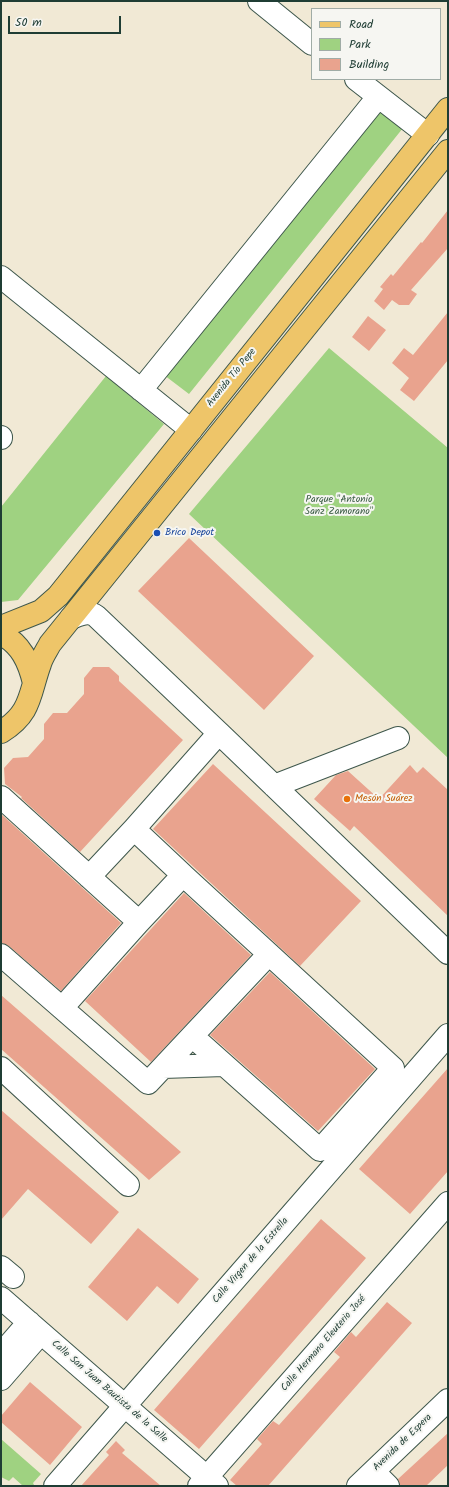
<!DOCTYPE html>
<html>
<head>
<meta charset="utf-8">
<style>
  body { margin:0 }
  #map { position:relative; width:449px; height:1487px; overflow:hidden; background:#f1e9d5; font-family:Kalam,sans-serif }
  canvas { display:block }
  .frame { position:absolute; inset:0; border:2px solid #1f3d34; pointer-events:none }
  .legend { position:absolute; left:311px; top:8px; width:130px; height:72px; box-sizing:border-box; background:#f6f6f2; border:1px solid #a0aca6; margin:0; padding:5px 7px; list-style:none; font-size:12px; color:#1f3d34 }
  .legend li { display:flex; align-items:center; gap:8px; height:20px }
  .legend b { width:20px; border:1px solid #a0aca6 }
  .scale { position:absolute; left:8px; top:16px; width:113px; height:18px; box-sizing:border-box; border:2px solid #1f3d34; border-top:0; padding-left:5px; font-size:12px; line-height:14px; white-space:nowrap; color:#1f3d34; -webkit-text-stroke:3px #f6f6f2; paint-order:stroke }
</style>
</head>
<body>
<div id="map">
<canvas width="449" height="1487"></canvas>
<div class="frame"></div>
<ul class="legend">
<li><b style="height:5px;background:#eec569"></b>Road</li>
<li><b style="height:11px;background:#9fd281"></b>Park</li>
<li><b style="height:11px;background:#e9a38e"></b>Building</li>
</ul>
<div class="scale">50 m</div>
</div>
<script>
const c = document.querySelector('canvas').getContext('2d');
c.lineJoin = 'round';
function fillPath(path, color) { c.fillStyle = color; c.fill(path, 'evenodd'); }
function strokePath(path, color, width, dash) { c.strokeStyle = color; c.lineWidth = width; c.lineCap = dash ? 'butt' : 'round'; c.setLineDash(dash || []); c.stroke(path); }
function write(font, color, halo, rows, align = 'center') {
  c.font = font + ' Kalam,sans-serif'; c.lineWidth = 4; c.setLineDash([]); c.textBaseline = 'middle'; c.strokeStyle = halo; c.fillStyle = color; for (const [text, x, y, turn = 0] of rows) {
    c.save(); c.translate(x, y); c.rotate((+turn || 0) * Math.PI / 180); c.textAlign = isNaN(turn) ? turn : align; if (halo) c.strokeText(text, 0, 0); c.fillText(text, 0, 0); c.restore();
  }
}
fillPath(new Path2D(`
  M378 110 403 128 189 394 164 375Z
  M329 348 448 448V758L189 514Z
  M106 376 164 424 18 600 1 602V507Z
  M1 1439 41 1474 33 1483 34 1485 33 1486H23L13 1477 9 1481 1 1477Z`), '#9fd281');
fillPath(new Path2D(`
  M448 210V248L411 290 417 294 409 305H399L392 300 384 310 374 301 383 289 380 287 391 274 393 276 421 242 422 243Z
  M448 312V360L414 401 400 390 409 378 392 363 404 348 413 355Z
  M368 316 386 330 369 351 352 337Z
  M189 538 314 656 264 710 138 591Z
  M93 667H109L119 676V681L183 740 80 852 21 798 22 797 5 784 4 768 13 758 28 757 44 739V724L53 713H67L84 694V678Z
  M213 764 361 901 300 966 153 829Z
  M410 765 417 773 423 767 448 790V916L354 826 350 831 314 799 336 775 348 771 379 799Z
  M1 814 121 923 61 991 9 946 1 943Z
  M184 893 251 955 151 1062 85 1001Z
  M270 972 375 1069 318 1131 210 1035Z
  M1 995 181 1152 149 1180 1 1049Z
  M448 1068V1171L410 1214 359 1169Z
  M1 1110 119 1212 91 1244 28 1189 1 1220Z
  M321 1219 366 1258 199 1449 154 1410Z
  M138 1228 199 1279 178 1304 157 1286 127 1321 88 1287Z
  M387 1302 412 1323 268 1486H237L230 1480 262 1444 257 1439 273 1421 279 1425 340 1357 334 1352 351 1332 356 1337Z
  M30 1382 82 1427 50 1465 1 1422V1416Z
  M448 1433V1465L426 1486H400L398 1479Z
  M116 1441 125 1450 122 1453 161 1486H81L109 1455 106 1452Z`), '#e9a38e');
const minor = new Path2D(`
  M259 1 312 44
  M356 79 428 135
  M1 277 191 430
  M141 390 378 97
  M1 437V438
  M219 733 448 953
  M274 786 398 738
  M1 797 139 922 183 875 134 829 219 733 96 616C88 610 79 615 71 618
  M183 875 393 1068 320 1150 192 1036 269 954
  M89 877 134 829
  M1 955 148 1083 192 1036
  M62 1008 139 922
  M163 1067 224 1065
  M1 1068 128 1185
  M1 1267 13 1277
  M1 1298 217 1486
  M1 1354 29 1322
  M1 1379 41 1333
  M374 1472 388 1486
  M55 1486 448 1035
  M199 1486 448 1203
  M358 1486 448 1400`);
const major = new Path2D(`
  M1 627 41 611 58 596 448 109
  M1 634C21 644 29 662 34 683
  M1 732C32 713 29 694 40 664 42 657 47 650 50 644L448 151`);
strokePath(minor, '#3e574c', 24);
strokePath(major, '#3e574c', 24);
strokePath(minor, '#fff', 22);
strokePath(major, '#eec569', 22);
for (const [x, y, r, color] of [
  [157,533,4,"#1a4fb4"],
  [347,799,4,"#e8710a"]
]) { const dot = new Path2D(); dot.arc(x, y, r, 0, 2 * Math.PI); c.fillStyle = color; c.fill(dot); strokePath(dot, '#f6f6f2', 1.5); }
write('10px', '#1f3d34', '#f6f6f2', [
  ["Avenida Tío Pepe",232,378,-51],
  ["Calle Virgen de la Estrella",251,1261,-49],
  ["Calle Hermano Eleuterio José",324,1344,-49],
  ["Calle San Juan Bautista de la Salle",109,1392,41],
  ["Avenida de Espera",403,1443,-44]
]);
write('10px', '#395b43', '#f6f6f2', [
  ["Parque \"Antonio",339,500],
  ["Sanz Zamorano\"",339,512]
]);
write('10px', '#164399', '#f6f6f2', [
  ["Brico Depot",165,533]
], 'left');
write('10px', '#c56008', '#f6f6f2', [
  ["Mesón Suárez",355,799]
], 'left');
</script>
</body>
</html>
